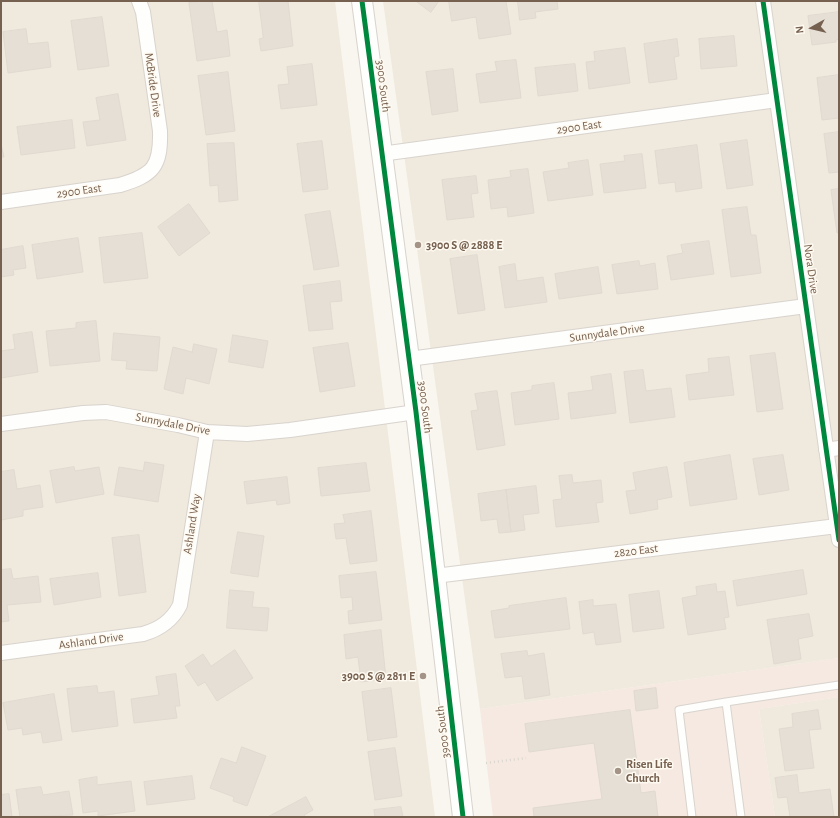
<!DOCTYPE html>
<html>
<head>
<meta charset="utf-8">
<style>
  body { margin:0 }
  #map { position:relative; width:840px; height:818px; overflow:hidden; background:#f8f6ef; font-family:"Alegreya Sans",sans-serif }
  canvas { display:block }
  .frame { position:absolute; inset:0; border:2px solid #76604f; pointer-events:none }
  .north { position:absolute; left:792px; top:8px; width:40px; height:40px; -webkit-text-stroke:3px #fefaf1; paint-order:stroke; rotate:262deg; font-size:11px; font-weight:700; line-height:16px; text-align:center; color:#76604f }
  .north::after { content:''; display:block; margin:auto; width:14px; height:18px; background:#76604f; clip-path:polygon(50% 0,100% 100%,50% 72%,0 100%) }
</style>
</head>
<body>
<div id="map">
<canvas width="840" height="818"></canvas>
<div class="frame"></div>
<div class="north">N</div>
</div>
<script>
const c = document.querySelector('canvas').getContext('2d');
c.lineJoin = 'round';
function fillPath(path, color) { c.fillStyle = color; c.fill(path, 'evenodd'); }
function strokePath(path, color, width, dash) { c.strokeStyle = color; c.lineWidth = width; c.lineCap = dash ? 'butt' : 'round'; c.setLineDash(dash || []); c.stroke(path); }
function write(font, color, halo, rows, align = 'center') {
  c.font = font + ' "Alegreya Sans",sans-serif'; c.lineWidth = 3; c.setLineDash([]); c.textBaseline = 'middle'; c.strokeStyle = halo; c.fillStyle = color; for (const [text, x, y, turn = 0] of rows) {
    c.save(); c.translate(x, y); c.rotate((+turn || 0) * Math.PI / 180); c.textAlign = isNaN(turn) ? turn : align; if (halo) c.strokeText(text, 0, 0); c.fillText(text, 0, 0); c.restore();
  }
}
fillPath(new Path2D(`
  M1 1H335L435 817H1Z
  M383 1H839V658L480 709Z
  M839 697V817H775L759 709Z`), '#f0e9dd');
fillPath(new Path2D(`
  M839 658V697L759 709 775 817H493L480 709Z`), '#f5e9e1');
const building = new Path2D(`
  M203 1H212L217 32 227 30 230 56 197 61 189 3Z
  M259 1H288L293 46 261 51 259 39 263 38Z
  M416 1H439L431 12Z
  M449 1H506L511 34 479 39 476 17 452 21Z
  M518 1H557L558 9 535 12 536 18 520 20Z
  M839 12V39L836 40V42L812 45 808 16Z
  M102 17 109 66 78 70 71 21Z
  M26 29 28 44 48 42 51 67 8 73 3 32Z
  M734 36 737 66 701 69 699 39Z
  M677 39 679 56 674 57 677 79 649 83 644 44Z
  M625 48 630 83 589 89 586 62 595 61 594 52Z
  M516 60 521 98 480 103 476 74 497 71 495 62Z
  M312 64 317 105 281 109 278 85 289 84 287 67Z
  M575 64 578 91 538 96 535 68Z
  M453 69 458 111 432 115 426 72Z
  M228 72 235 131 206 135 198 76Z
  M839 75V118L822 120 817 78Z
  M118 94 126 140 87 146 83 122 100 120 96 98Z
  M72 120 75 148 21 155 17 127Z
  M839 132V172L829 173 824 134Z
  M747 140 753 185 727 189 720 144Z
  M322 141 328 189 303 192 297 144Z
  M234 143 238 200 219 202 218 185 210 186 207 144Z
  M1 144 4 157H1Z
  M697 145 702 188 676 192 675 182 659 184 655 151Z
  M642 154 646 188 604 193 600 164 625 161 624 156Z
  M588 160 593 195 548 201 543 172 569 168 568 163Z
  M528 169 534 213 508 217 507 207 491 209 488 180 511 177 510 171Z
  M476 176 478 193 471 194 474 217 447 220 442 180Z
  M839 189V232L837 233 831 190Z
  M189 204 210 233 179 256 158 227Z
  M747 207 751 235H756L761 273 731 277 722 210Z
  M330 211 339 266 314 270 305 215Z
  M142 233 148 278 104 283 99 238Z
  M78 238 83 272 37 279 32 245Z
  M709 241 714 274 671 280 667 256 683 253 681 245Z
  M23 246 26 268 13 270 14 275 1 277V250Z
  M477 255 485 310 458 314 450 259Z
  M639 261 640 266 655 263 658 289 617 294 612 265Z
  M515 264 517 281 543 277 547 302 505 308 499 267Z
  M598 267 602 293 559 299 555 274Z
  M340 281 342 301 330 302 333 329 309 331 303 286Z
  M96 321 100 361 50 366 46 331 76 328V323Z
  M32 332 38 372 1 378V351L15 349 13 335Z
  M114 333 160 337 157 371 126 369 127 361 112 360Z
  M233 335 268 341 263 368 229 362Z
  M348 343 355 386 320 392 313 348Z
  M194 344 217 349 209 384 186 378 183 394 164 389 173 347 192 352Z
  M775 353 783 409 757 412 750 356Z
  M729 357 734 395 689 400 686 375 709 372 708 359Z
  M643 370 646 391 671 388 675 417 630 423 624 372Z
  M611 374 616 413 571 419 568 393 593 390 591 377Z
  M554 383 559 419 515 425 511 393 532 390V386Z
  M497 391 505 445 477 450 471 411 478 410 475 394Z
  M730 455 737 499 690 506 684 463Z
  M783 455 789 490 759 495 753 459Z
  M145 462 164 465 158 502 114 495 119 467 143 471Z
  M366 463 370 491 321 496 318 468Z
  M74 467 75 471 99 467 104 494 56 503 50 471Z
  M667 467 672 497 657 500 658 509 630 514 626 491 636 490 633 473Z
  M14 470 17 489 40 485 43 507 23 510V516L1 520V472Z
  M572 475 573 483 601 480 603 502 596 503 599 522 556 527 553 500 562 499 559 476Z
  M287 477 290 503 277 505 276 500 247 504 244 482Z
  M536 486 539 513 523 515 525 530 511 532 506 490Z
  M506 490 511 532 499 533 497 519 481 521 478 494Z
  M371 511 377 561 350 564 346 538 336 539 334 524 345 523 343 515Z
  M238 532 264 536 258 577 231 573Z
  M139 535 146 592 119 596 112 538Z
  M11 569 13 579 38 576 41 602 7 605 9 621 1 622V570Z
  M803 570 807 594 737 606 733 581Z
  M376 572 382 620 349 624 348 611 353 610 352 597 341 598 339 576Z
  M98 573 101 597 54 605 50 579Z
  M716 584 717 592 725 591 729 617 724 618 726 629 688 635 682 598 697 595 696 587Z
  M230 590 254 592 252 607 269 608 267 631 227 628Z
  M659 591 664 628 633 632 629 595Z
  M566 598 570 629 495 638 491 611 509 608V606Z
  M593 600V606L616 604 621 642 596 645 594 632 583 634 579 602Z
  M809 614 813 636 798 639 801 659 774 664 767 620Z
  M381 630 386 679 361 682 358 657 346 659 344 635Z
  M235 650 253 678 217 701 205 682 198 686 185 666 203 654 211 666Z
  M527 651 528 656 544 653 550 695 525 699 522 676 505 678 501 654Z
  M176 674 180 706H175L177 718 134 723 131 699 159 695 156 677Z
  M97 686 98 693 114 691 118 726 72 732 67 689Z
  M391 688 397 737 368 741 362 692Z
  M656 688 658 708 636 711 634 691Z
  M54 694 62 740 43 743 41 732 23 735 22 728 8 730 3 703Z
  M630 710 641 793 655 791 658 817H534L533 808 602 799 594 743 529 752 525 724Z
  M818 710 821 729 809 730 814 768 785 771 779 729 793 727 792 714Z
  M242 747 266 756 247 806 233 801 234 797 210 788 221 758 236 763Z
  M395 748 402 796 375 800 368 752Z
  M797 775 799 793 830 789 834 817H790L787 797 778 798 775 778Z
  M192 776 195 799 147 805 144 782Z
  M97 777V785L131 781 135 811 98 816V811L83 813 79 780Z
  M41 787 43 795 69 791 73 815 20 817 16 790Z
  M9 794 12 817H1V795Z
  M306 797 313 810 304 815 305 817H268Z
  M401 807 403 817H375L374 810Z`);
fillPath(building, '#e5dfd6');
strokePath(building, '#e1dad1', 1);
const lane = new Path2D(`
  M692 817 679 710 726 702
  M741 817 726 702 839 685`);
const street = new Path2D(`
  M763 1 839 540
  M381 154 777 100
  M1 202 120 185C153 175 161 167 160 131L143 12 139 1
  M409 359 806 306
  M1 424 83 413 106 412 178 425 207 432 247 434 290 430 416 412
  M826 450 839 448
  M435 576 837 526
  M1 653 143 634C160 629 172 621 180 605L207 432`);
const secondary = new Path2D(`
  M362 1 416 412 463 817`);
strokePath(lane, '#d8d3cd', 9);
strokePath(street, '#d8d3cd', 16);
strokePath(secondary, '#d8d3cc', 22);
strokePath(new Path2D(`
  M486 763 526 758`), '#dad6cf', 2.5, [1, 3]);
strokePath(lane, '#fefefd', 7);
strokePath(street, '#fefefd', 14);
strokePath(secondary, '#fefefd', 20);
strokePath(new Path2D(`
  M362 1 416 412 463 817
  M763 1 839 540`), '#00873e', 5);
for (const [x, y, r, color] of [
  [418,245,4,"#a49487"],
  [423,676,4,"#a49487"],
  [618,771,4,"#a49487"]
]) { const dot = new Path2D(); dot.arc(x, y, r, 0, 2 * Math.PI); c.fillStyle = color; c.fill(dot); strokePath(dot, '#fefaf1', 1.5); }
write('12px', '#76604f', '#fefaf1', [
  ["McBride Drive",153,85,82],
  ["3900 South",383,86,83],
  ["2900 East",579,127,-8],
  ["2900 East",79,191,-8],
  ["Nora Drive",811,269,82],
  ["Sunnydale Drive",607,333,-8],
  ["3900 South",425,407,83],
  ["Sunnydale Drive",173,424,11],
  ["Ashland Way",192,524,-81],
  ["2820 East",636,551,-7],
  ["Ashland Drive",91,641,-8],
  ["3900 South",443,732,-97]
]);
write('bold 12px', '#76604f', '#fefaf1', [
  ["3900 S @ 2888 E",426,245],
  ["3900 S @ 2811 E",415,676,"right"],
  ["Risen Life",626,764],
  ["Church",626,778]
], 'left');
</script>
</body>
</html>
